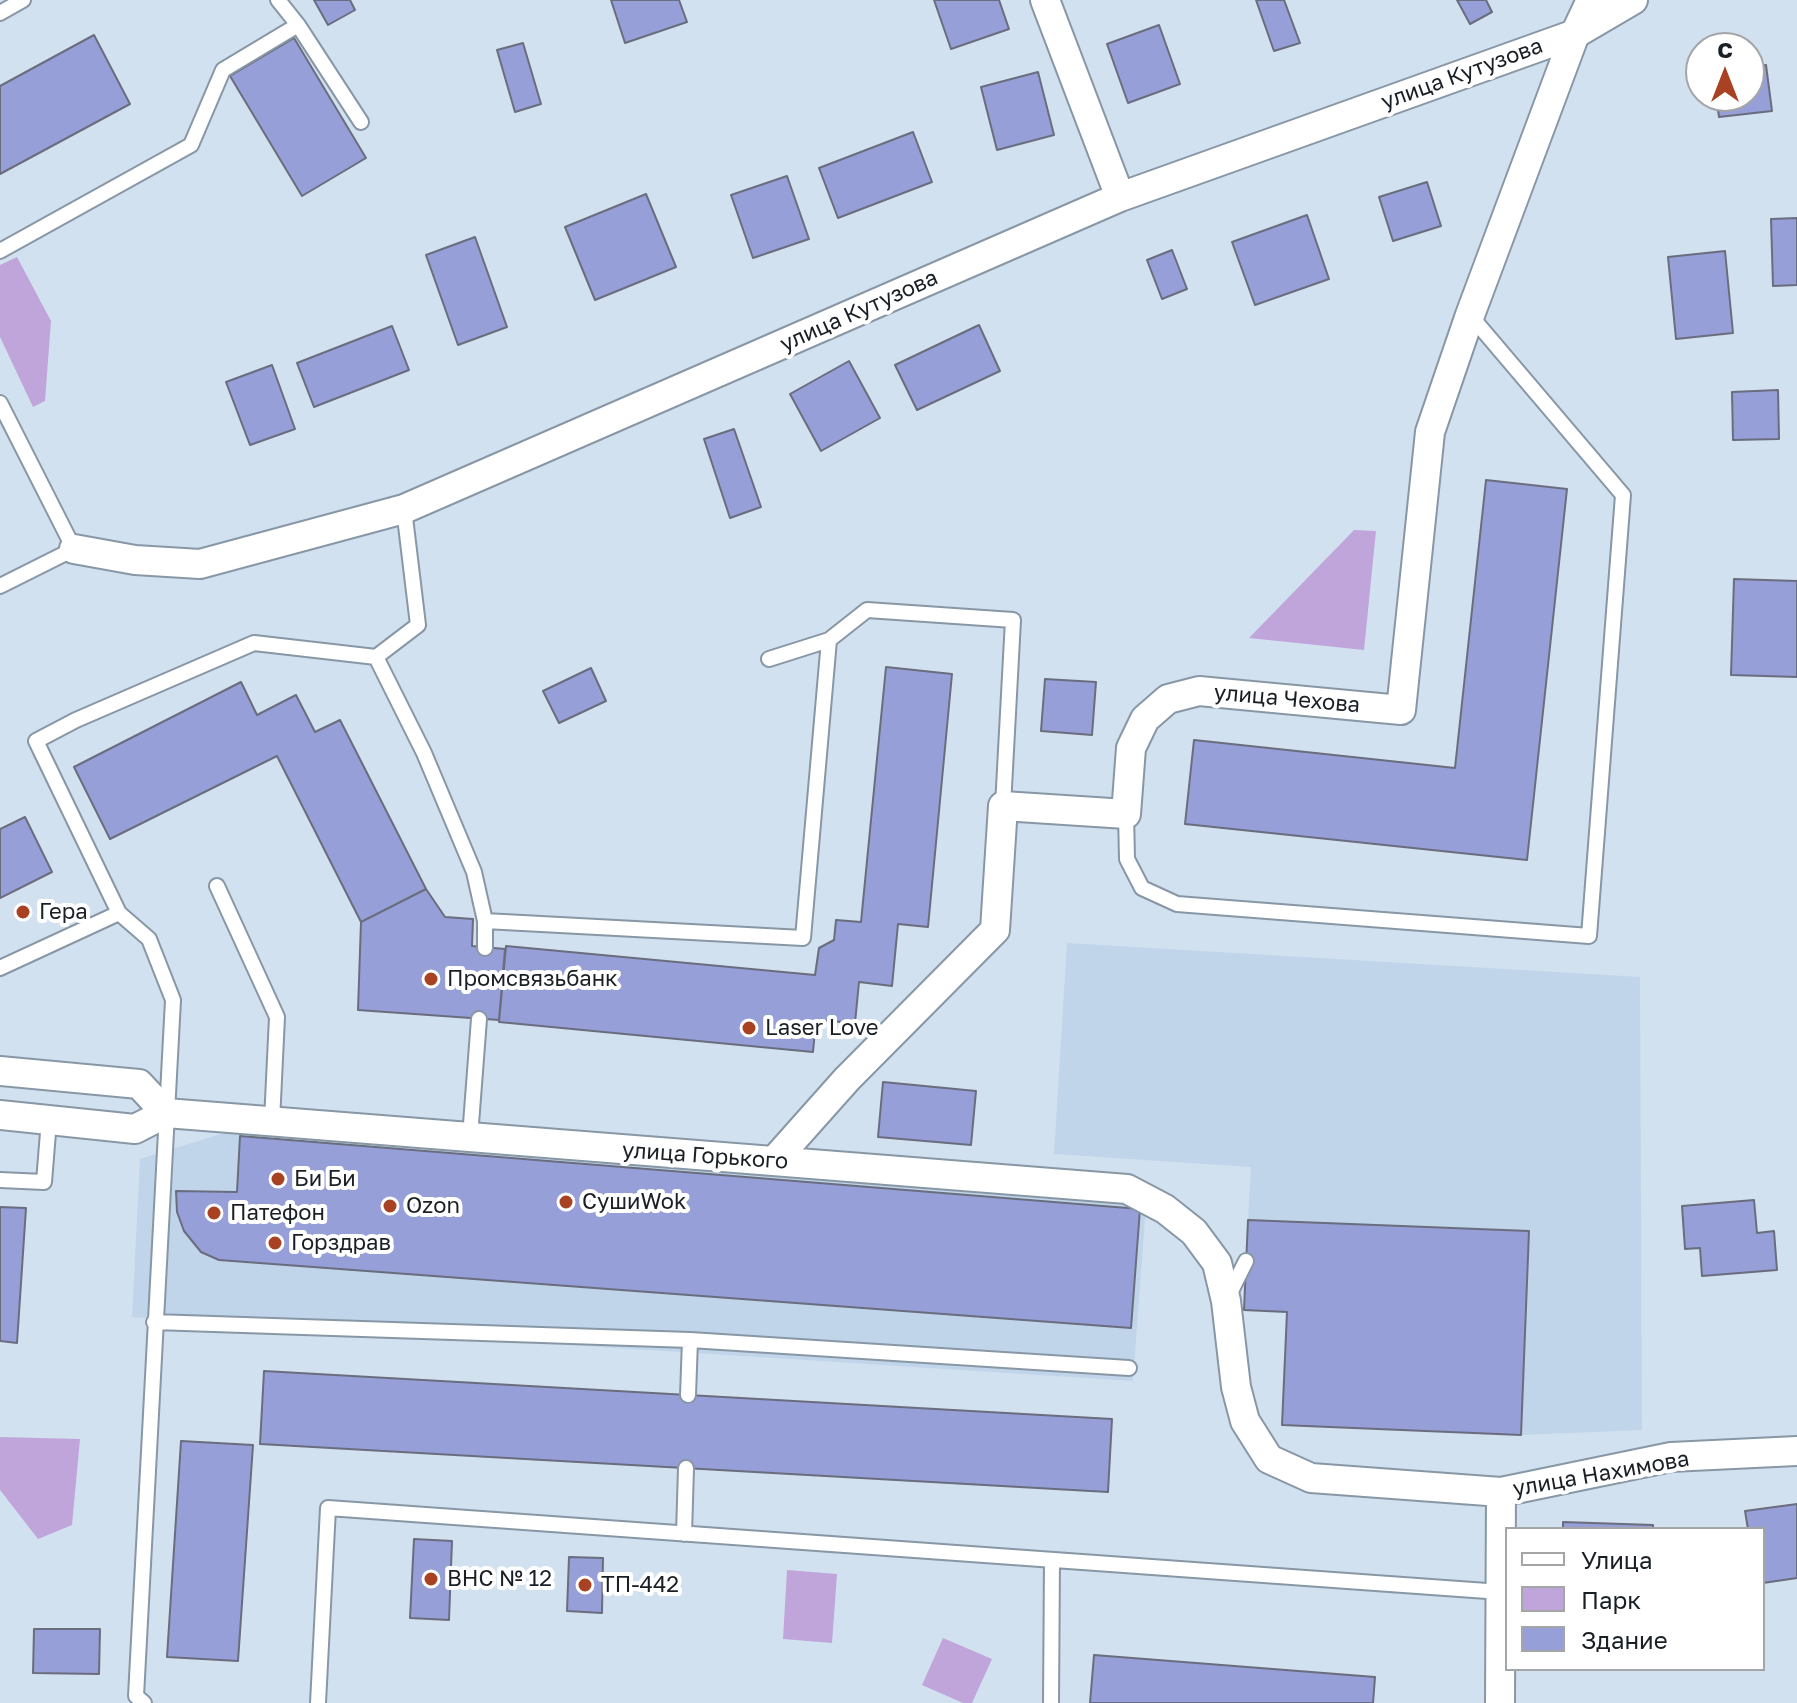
<!DOCTYPE html>
<html>
<head>
<meta charset="utf-8">
<style>
  body { margin:0 }
  #map { position:relative; width:1797px; height:1703px; overflow:hidden; background:#d2e1f0; font-family:"Golos Text",sans-serif }
  canvas { display:block }
  .legend { position:absolute; left:1505px; top:1527px; width:260px; height:144px; box-sizing:border-box; background:#fff; border:2px solid #a3a5a7; margin:0; padding:10px 14px; list-style:none; font-size:24px; color:#191f24 }
  .legend li { display:flex; align-items:center; gap:16px; height:40px }
  .legend b { width:40px; border:2px solid #a3a5a7 }
  .north { position:absolute; left:1685px; top:32px; width:80px; height:80px; box-sizing:border-box; background:#fff; border:2px solid #a3a5a7; border-radius:50%; rotate:0deg; font-size:22px; font-weight:700; line-height:32px; text-align:center; color:#191f24 }
  .north::after { content:''; display:block; margin:auto; width:28px; height:36px; background:#a94123; clip-path:polygon(50% 0,100% 100%,50% 72%,0 100%) }
</style>
</head>
<body>
<div id="map">
<canvas width="1797" height="1703"></canvas>
<ul class="legend">
<li><b style="height:10px;background:#fff"></b>Улица</li>
<li><b style="height:22px;background:#c0a5db"></b>Парк</li>
<li><b style="height:22px;background:#969fd8"></b>Здание</li>
</ul>
<div class="north">С</div>
</div>
<script>
const c = document.querySelector('canvas').getContext('2d');
c.lineJoin = 'round';
function fillPath(path, color) { c.fillStyle = color; c.fill(path, 'evenodd'); }
function strokePath(path, color, width, dash) { c.strokeStyle = color; c.lineWidth = width; c.lineCap = dash ? 'butt' : 'round'; c.setLineDash(dash || []); c.stroke(path); }
function write(font, color, halo, rows, align = 'center') {
  c.font = font + ' "Golos Text",sans-serif'; c.lineWidth = 8; c.setLineDash([]); c.textBaseline = 'middle'; c.strokeStyle = halo; c.fillStyle = color; for (const [text, x, y, turn = 0] of rows) {
    c.save(); c.translate(x, y); c.rotate((+turn || 0) * Math.PI / 180); c.textAlign = isNaN(turn) ? turn : align; if (halo) c.strokeText(text, 0, 0); c.fillText(text, 0, 0); c.restore();
  }
}
fillPath(new Path2D(`
  M1067 943 1640 977 1642 1430 1521 1435 1248 1220 1251 1167 1054 1154Z
  M237 1129 1146 1205 1133 1381 132 1317 140 1159Z`), '#c0d5ea');
fillPath(new Path2D(`
  M17 257 51 321 45 401 33 407 0 337V265Z
  M1354 530 1376 531 1364 650 1249 638Z
  M0 1437 80 1439 72 1525 38 1539 0 1490Z
  M787 1570 837 1574 832 1643 783 1639Z
  M943 1638 992 1659 972 1703H963L922 1685Z`), '#c0a5db');
const building = new Path2D(`
  M314 0H350L355 10 328 25Z
  M611 0H679L687 22 625 43Z
  M934 0H999L1009 29 951 49Z
  M1256 0H1284L1300 43 1274 51Z
  M1457 0H1486L1492 12 1470 24Z
  M1159 25 1180 84 1128 103 1107 44Z
  M94 35 130 104 0 174V86Z
  M294 38 366 158 302 196 230 76Z
  M523 43 541 104 515 112 497 50Z
  M1766 65 1772 111 1719 117 1716 96H1749V67Z
  M1038 72 1054 135 997 150 981 87Z
  M913 132 932 182 838 218 819 168Z
  M787 176 809 239 753 258 731 195Z
  M1427 182 1441 226 1393 241 1379 197Z
  M646 194 676 267 595 300 565 227Z
  M1307 215 1329 279 1255 305 1232 242Z
  M1797 218V285L1773 286 1771 219Z
  M475 237 507 327 458 345 426 255Z
  M1172 250 1187 289 1162 299 1147 260Z
  M1725 251 1733 333 1676 339 1668 257Z
  M979 325 1000 371 917 410 895 365Z
  M392 326 409 370 314 407 297 363Z
  M849 361 880 418 821 451 790 394Z
  M272 365 295 429 250 445 226 382Z
  M1778 390 1779 439 1733 440 1732 392Z
  M734 429 761 507 730 518 704 439Z
  M1486 480 1567 489 1527 860 1185 824 1194 740 1455 768Z
  M1734 579 1797 581V677L1731 675Z
  M886 667 952 674 928 927 898 924 892 986 859 982 855 1023 816 1020 813 1052 499 1022 506 946 815 975 819 948 834 940 836 920 861 922Z
  M591 668 606 701 559 723 543 691Z
  M1045 679 1096 682 1092 735 1041 731Z
  M241 682 257 715 296 695 315 732 340 720 426 889 361 922 277 756 110 839 74 767Z
  M25 817 52 872 0 898V829Z
  M426 889 445 917 473 919 472 946 505 949 499 1020 358 1010 361 922Z
  M883 1082 976 1091 971 1145 878 1137Z
  M240 1136 1140 1209 1131 1328 219 1260 201 1252 184 1231 177 1212 176 1191 237 1192Z
  M1754 1200 1757 1233 1774 1231 1777 1270 1702 1276 1700 1248 1685 1249 1682 1206Z
  M0 1207 26 1208 17 1343 0 1341Z
  M1248 1220 1529 1231 1521 1435 1282 1425 1287 1312 1244 1310Z
  M264 1371 1112 1419 1108 1492 260 1444Z
  M181 1441 253 1445 238 1661 167 1657Z
  M1797 1504V1578L1763 1583V1529H1748L1745 1511Z
  M1563 1522 1653 1525V1529H1563Z
  M414 1539 452 1541 449 1620 410 1618Z
  M569 1557 603 1558 602 1613 567 1611Z
  M34 1629H100L99 1674 33 1673Z
  M1094 1655 1375 1677 1373 1703H1090Z`);
fillPath(building, '#969fd8');
strokePath(building, '#6a6d7e', 2);
const service = new Path2D(`
  M278 0 298 25 361 122
  M0 13 23 0
  M0 251 191 145 223 70 298 25
  M0 403 74 549 0 586
  M376 657 418 625 404 509
  M769 659 829 640
  M1126 814 1127 859 1142 888 1177 904 1589 936 1623 495 1470 315
  M217 886 277 1017 272 1121
  M485 948V921
  M0 968 119 913
  M470 1137 479 1019
  M0 1180 44 1182 49 1120
  M1228 1297 1246 1261
  M154 1322 690 1340 1129 1368
  M688 1395 690 1340
  M684 1534 686 1468
  M144 1703 136 1696 173 1000 149 939 119 913 36 741 76 720 254 643 376 657 424 753 474 872 485 921 803 938 829 640 867 610 1013 620 1003 806
  M318 1703 328 1508 1501 1592
  M1051 1703 1052 1560`);
const minor = new Path2D(`
  M1045 0 1120 197
  M74 549 135 560 200 564 404 509 1120 197 1575 34 1633 0
  M0 1071 139 1084 166 1113
  M0 1115 135 1129 166 1113 1127 1189 1165 1209 1194 1232 1217 1263 1226 1301 1236 1387 1245 1421 1269 1459 1311 1478 1501 1492 1671 1457 1797 1451
  M774 1161 847 1079 995 930 1003 806 1126 814 1131 748 1145 719 1168 699 1199 691 1401 710 1430 432 1470 315 1575 34 1591 0
  M1500 1703 1501 1492`);
strokePath(service, '#8897a5', 18);
strokePath(minor, '#8897a5', 32);
strokePath(service, '#fff', 14);
strokePath(minor, '#fff', 28);
for (const [x, y, r, color] of [
  [23,912,8,"#a94123"],
  [431,979,8,"#a94123"],
  [749,1028,8,"#a94123"],
  [278,1179,8,"#a94123"],
  [566,1202,8,"#a94123"],
  [390,1206,8,"#a94123"],
  [214,1213,8,"#a94123"],
  [275,1243,8,"#a94123"],
  [431,1579,8,"#a94123"],
  [585,1585,8,"#a94123"]
]) { const dot = new Path2D(); dot.arc(x, y, r, 0, 2 * Math.PI); c.fillStyle = color; c.fill(dot); strokePath(dot, '#fff', 3); }
write('22px', '#191f24', '#fff', [
  ["улица Кутузова",1462,74,-20],
  ["улица Кутузова",859,311,-24],
  ["улица Чехова",1287,699,5],
  ["улица Горького",705,1156,4],
  ["улица Нахимова",1601,1474,-10]
]);
write('22px', '#191f24', '#fff', [
  ["Гера",39,912],
  ["Промсвязьбанк",447,979],
  ["Laser Love",765,1028],
  ["Би Би",294,1179],
  ["СушиWok",582,1202],
  ["Ozon",406,1206],
  ["Патефон",230,1213],
  ["Горздрав",291,1243],
  ["ВНС № 12",447,1579],
  ["ТП-442",601,1585]
], 'left');
</script>
</body>
</html>
